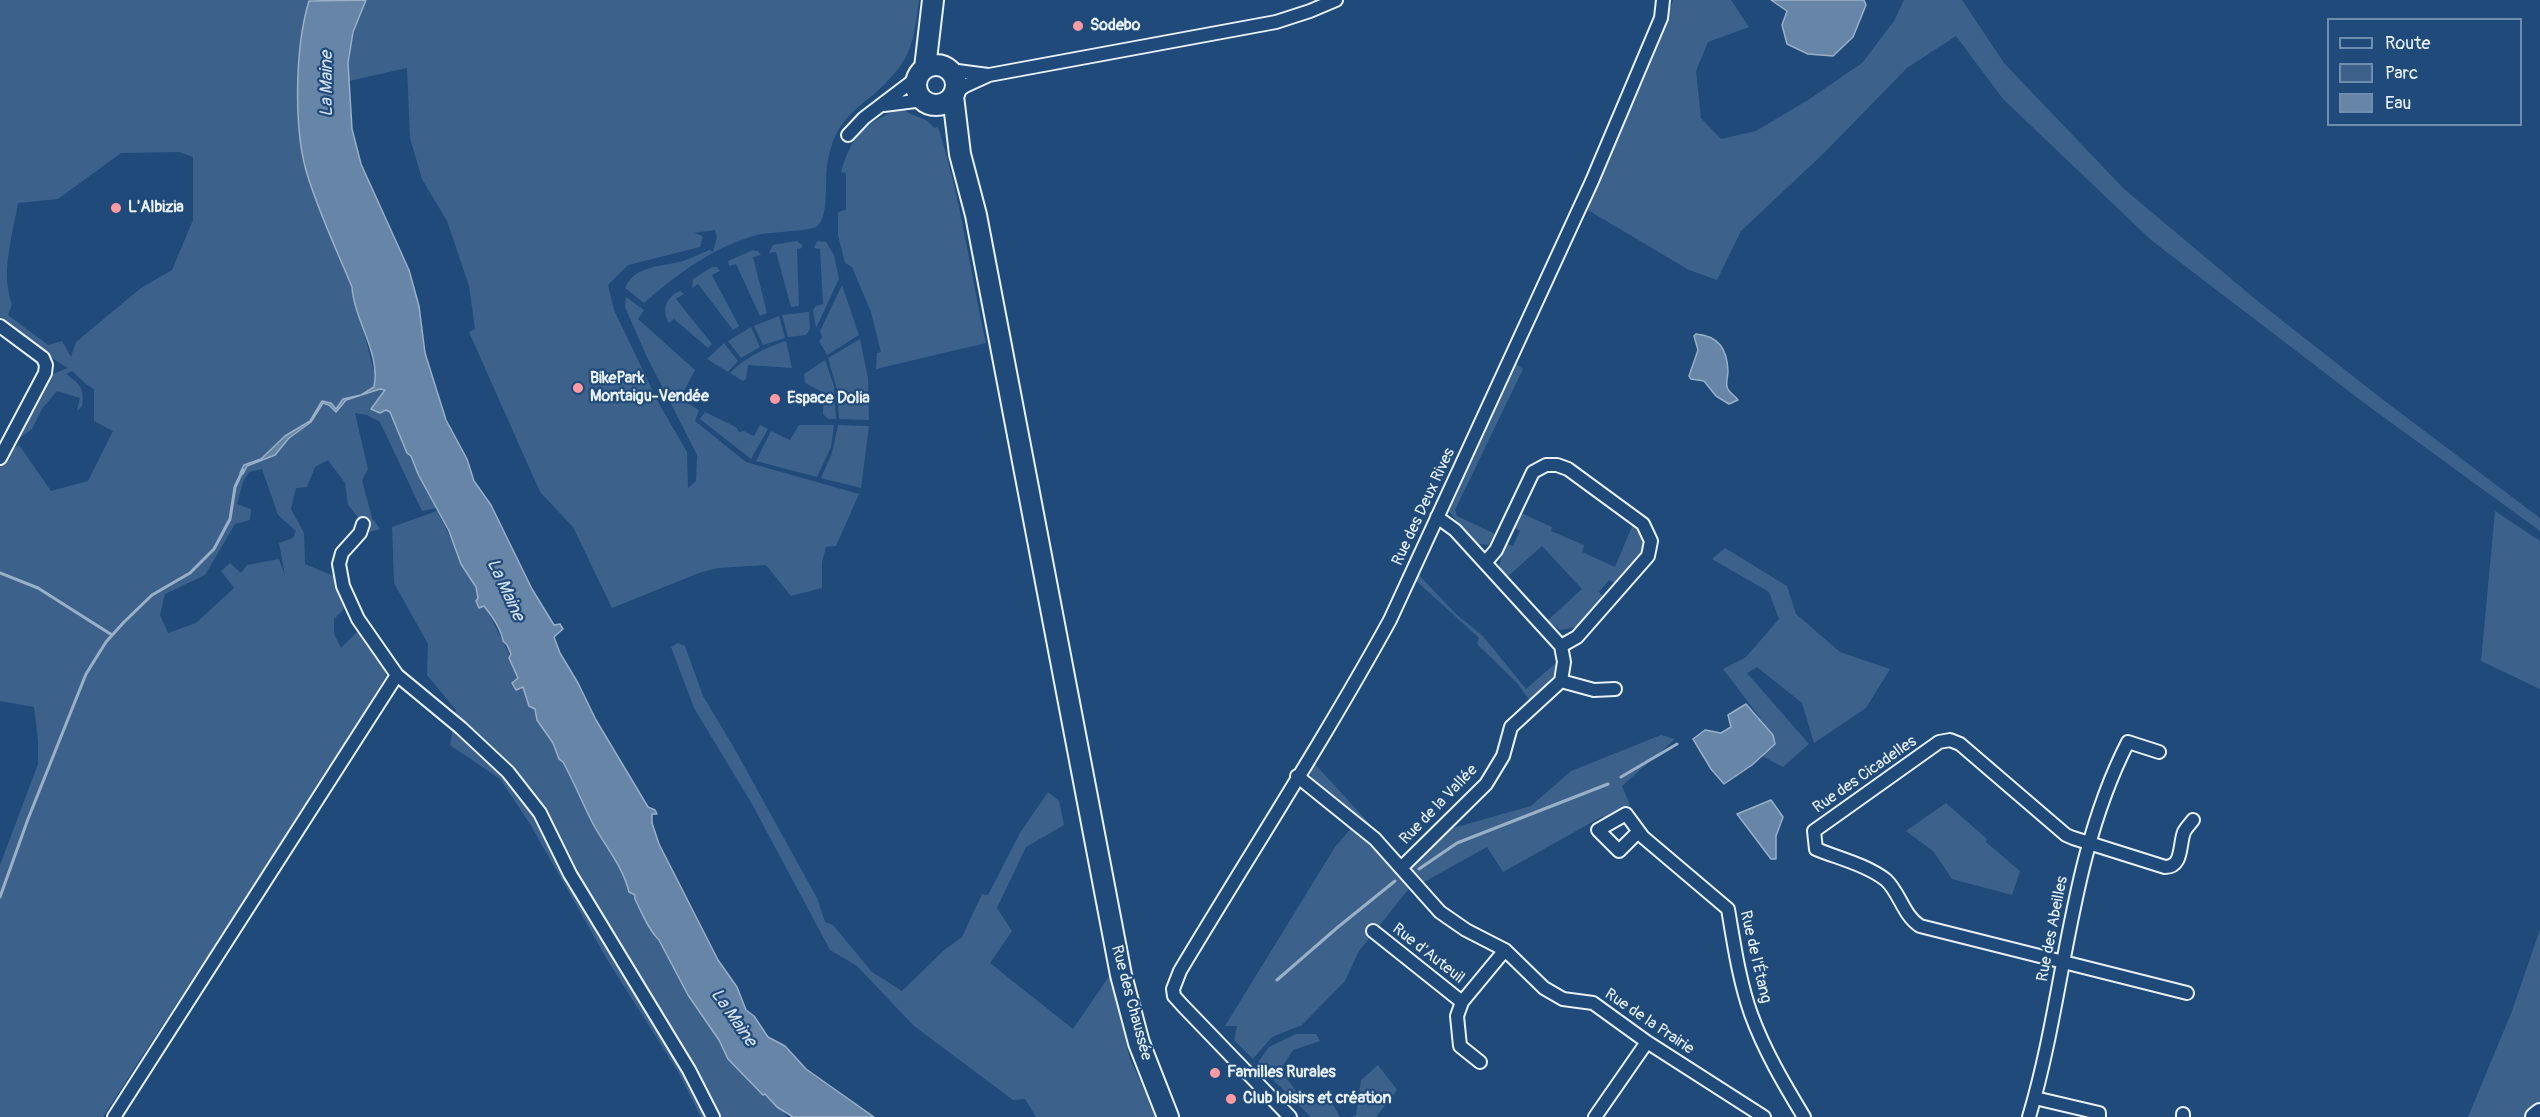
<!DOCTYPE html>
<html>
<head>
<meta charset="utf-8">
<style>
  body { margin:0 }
  #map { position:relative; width:2540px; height:1117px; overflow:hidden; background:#1f4a7a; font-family:Pangolin,sans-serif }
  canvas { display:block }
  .legend { position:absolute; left:2327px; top:18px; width:195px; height:108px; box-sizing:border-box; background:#1f4a7a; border:2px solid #6f8dac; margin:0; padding:8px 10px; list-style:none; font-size:18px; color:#e8f1f8 }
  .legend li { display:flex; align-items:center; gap:12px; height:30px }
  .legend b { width:30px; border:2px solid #6f8dac }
</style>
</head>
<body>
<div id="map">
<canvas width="2540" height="1117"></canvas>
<ul class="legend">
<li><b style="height:8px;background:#1f4a7a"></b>Route</li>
<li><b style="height:16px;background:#3c628c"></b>Parc</li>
<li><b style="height:16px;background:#6685a7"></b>Eau</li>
</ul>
</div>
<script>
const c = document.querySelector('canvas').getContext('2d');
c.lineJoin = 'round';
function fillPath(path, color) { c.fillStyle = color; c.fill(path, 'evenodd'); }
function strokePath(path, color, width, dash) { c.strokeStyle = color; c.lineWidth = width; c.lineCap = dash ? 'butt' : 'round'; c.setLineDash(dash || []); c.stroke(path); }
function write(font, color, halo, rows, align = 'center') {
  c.font = font + ' Pangolin,sans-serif'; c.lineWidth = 4.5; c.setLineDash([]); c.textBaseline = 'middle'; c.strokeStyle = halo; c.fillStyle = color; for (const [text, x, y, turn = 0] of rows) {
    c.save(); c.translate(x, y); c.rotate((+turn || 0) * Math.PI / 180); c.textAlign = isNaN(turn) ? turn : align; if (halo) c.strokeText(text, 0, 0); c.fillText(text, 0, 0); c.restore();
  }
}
fillPath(new Path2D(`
  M0 0H311L352 287 374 371 385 367 443 507 422 511 380 422 367 415 355 413 368 469 362 480 372 518 380 529 370 532 348 505 345 483 328 460 315 467 307 487 296 488 291 509 304 533 305 564 336 577 344 609 334 619V634L341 648 360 629 385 666 386 676C296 826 197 970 103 1117H0V865L38 764V740L34 707 0 701V457L19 445 51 491 88 481 113 431 94 421V389L87 385 72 371 66 374C80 384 85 389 82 406L77 411 80 398 57 391 42 409 32 429 13 443 45 377 68 368 45 354 0 317ZM179 152 193 157V220L172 270 141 288 76 342 71 357 62 341 48 345 8 315 12 304C0 274 13 234 18 203L58 199 121 153ZM262 469 278 515 296 531 293 538 279 543 285 576 279 559 247 565 241 573 230 563 221 571 234 588 196 623 168 633 160 615 165 594 205 575 235 524 250 520 251 509 237 504 243 482 249 472Z
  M366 0H919C913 48 910 62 873 95 859 106 847 115 838 131 832 140 829 155 827 165 825 180 829 220 816 227 807 231 774 232 761 234 716 245 678 273 644 303L625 288C634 265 662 267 683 261 692 258 701 253 710 250L713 252 717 237 715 230 694 233 703 236 700 247 628 265 608 285 614 310 658 402 687 452 688 488 696 481 697 455 646 355 625 307 626 297 644 310 638 319 695 370 680 399 699 410 695 421 746 462 859 494 836 546 826 547 822 562V588L791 596 766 565 718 568 699 573 612 608 573 527 540 492 469 332 475 329 469 286 447 221 422 179 410 138 407 68 349 81C347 52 353 26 366 0Z
  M1673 0H1731L1749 27 1708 42 1696 71 1701 118 1721 139 1756 131 1808 100 1862 63 1894 21 1904 0H1962L2004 63 2124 189 2260 303 2382 399 2540 518V531L2367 405 2151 240 2003 99 1956 36 1907 68 1824 153 1741 231 1717 280 1689 270 1586 209 1653 58Z
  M902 108C912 118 925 115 934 128L938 127C961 198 970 271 986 343L876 369 877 353 881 352 871 312 852 267 845 263 838 235V212L846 210V173L841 172C852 134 865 123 902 108Z
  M797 241 802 245V248L797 249 799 306 791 307 776 252 769 253 773 245Z
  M817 241 826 242 834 255 839 279 816 328 813 310 816 306 823 304 820 249 814 248Z
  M753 250 758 251 761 255 753 257 767 313 760 316 736 264 729 266 728 261Z
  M712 267H717L720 271 712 275 739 326 733 330 698 284 692 288 693 279Z
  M842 285 859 335 827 355 819 341 822 338 820 331Z
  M680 291 684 294 676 299 712 344 708 348 674 319 669 323C661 310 666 297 680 291Z
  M809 312 810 329 806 335 788 337 782 315Z
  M779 316 785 338 763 345 754 326Z
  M751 327 760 347 741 358 728 341Z
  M860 339 868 378 869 420 839 419 837 389 828 358Z
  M786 341 792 368 748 365 746 379 743 381 730 373C746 357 764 348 786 341Z
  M724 343 738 361 728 372 707 359Z
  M825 360 834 386 836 419H828L823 414 824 393 805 383 804 374Z
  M1515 363 1523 369 1455 510 1457 516 1495 534 1488 545 1475 543 1447 509Z
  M705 412 736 427 739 432 744 431 754 436 760 425 768 429 751 459 700 419Z
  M799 425H834L831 447 817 477 756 461 771 431 790 440Z
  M838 425 869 426 861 488 821 478 832 453Z
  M437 511 573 781 726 1039 787 1117H701L677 1070 608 961 530 824 500 779 450 745 456 710 427 675 428 644 394 583 392 527Z
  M2495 511 2540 541V689L2481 661Z
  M1519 512 1552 527 1551 531 1584 545 1582 552 1615 567 1633 524 1641 530 1644 550 1616 584 1609 580 1599 592 1604 597 1577 627 1560 630 1547 621 1582 589 1542 546 1506 578 1499 567 1505 543 1513 546 1520 531 1512 526Z
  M1725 548 1787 586 1796 614 1840 652 1890 669 1866 708 1814 743 1802 703 1757 667 1747 673 1809 744 1783 767 1762 756 1775 744 1773 735 1723 669 1746 657 1779 619 1769 592 1712 559Z
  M1417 573 1456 614 1483 636 1526 689 1557 662C1556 681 1543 689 1530 701L1517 683 1477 644 1479 638 1414 579Z
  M678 643 685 646 703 696 733 746 817 898 825 922 833 925 872 972 902 991 943 951 962 937 982 894 988 895 1020 833 1048 792 1059 801 1064 825 1026 847 997 908 1012 931 990 963 1073 1029 1110 975 1130 1059 1157 1117H1036L1025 1099 1013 1100 914 1026 857 966 830 950 752 804 694 708 671 647Z
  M1661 735 1675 739 1622 786 1630 805 1604 819 1603 816 1503 872 1487 847 1424 882 1411 868 1453 828 1531 806 1571 771Z
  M1314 763 1378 833 1312 779 1310 769Z
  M1946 803 1987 839 1986 842 2020 871 2012 895 1952 879 1933 851 1906 831Z
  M1352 827 1372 842 1411 886 1359 951 1345 981 1302 1025 1272 1037 1253 1059 1234 1040 1237 1026H1225L1335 847Z
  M2540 929V1117H2468L2512 1011Z
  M1296 1034H1316L1320 1041 1293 1050 1280 1070 1304 1101 1325 1091 1340 1117H1311L1257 1064 1269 1047Z
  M1378 1065 1397 1090 1376 1117H1351L1356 1115 1361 1080Z`), '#3c628c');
const water = new Path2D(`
  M366 0 353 32 348 63 352 129 361 164 409 270 419 306 425 353 446 420 467 459 474 481 491 505 532 589 554 625 560 624 563 629 554 637 560 653 578 683 596 720 648 807 655 810 657 814H652V823L659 844 718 960 737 987 746 1010 754 1016 768 1037 785 1046 806 1069 874 1117H793L777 1107 765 1094 763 1095 728 1059 719 1040 688 995 659 940C648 929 642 913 635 899V895L629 892C623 866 604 845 592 822 582 802 574 782 563 762L559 759 553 743 537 720 535 709 529 706 523 687 516 690 512 683 518 678 509 658 511 654 507 645 503 641C501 628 492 616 484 606L479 608 476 601 478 598 476 587 461 564 449 531 418 474 411 456 407 453 390 412 386 410 380 413 371 409 385 390 380 389 346 400 336 412 329 405 323 403 311 422 289 438 275 455 247 466 243 474 240 473 244 465 261 459 285 436 310 421 322 401 331 403 336 409 343 399 361 395 374 387C381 353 354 320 352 287 337 251 320 215 308 177 293 131 295 47 309 1Z
  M1771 0H1864L1866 5 1853 37 1833 56 1808 54 1787 44 1782 25 1787 11Z
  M1696 334C1719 336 1727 349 1728 371 1728 376 1726 381 1727 386 1727 392 1735 395 1738 400L1729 404 1716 396 1704 381 1691 379 1689 376 1698 350 1694 336Z
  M1746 704 1773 735 1775 744 1752 765 1724 784 1711 769 1693 739 1705 730 1721 733 1731 727 1728 715Z
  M1771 800 1783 817 1776 836V859H1771L1737 814Z`);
fillPath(water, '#6685a7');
strokePath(water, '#9ab0c7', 1.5);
strokePath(new Path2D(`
  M0 573 38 588 112 635
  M1621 777 1677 744
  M1419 869 1457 843 1608 784
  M0 897 28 819 86 674 106 642 124 622 152 595 190 573 214 549 230 519 235 487 243 470
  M1277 980 1338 927 1395 881`), '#9ab0c7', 3);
const street = new Path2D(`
  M950 70 988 75
  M955 93 965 86 989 75 1276 22 1310 11 1336 0
  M884 105 923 100
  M848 135 864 118 918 77
  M0 326 43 358 46 365 45 373 0 458
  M363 524 360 533 342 553 339 564 343 586 358 619 397 675 461 728 508 772 540 813 570 874 689 1070 713 1117
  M1485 563 1496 550 1533 472 1546 465H1557L1568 469 1643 524 1651 541 1648 556 1577 637 1561 646
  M1561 681 1594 690 1615 689
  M1297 776 1375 839 1440 912 1466 930 1505 950 1544 988 1563 999 1593 1003 1647 1042 1764 1117
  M1638 832 1619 851 1598 830 1626 814 1643 837 1728 909C1734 944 1739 980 1751 1014 1764 1050 1784 1084 1804 1117
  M1402 867 1486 784 1503 756 1511 727 1561 681 1564 662 1561 646 1455 530 1437 517
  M1373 931 1462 1002
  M2187 993 1920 926C1903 915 1900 893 1886 880 1867 865 1838 858 1816 849L1814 831 1939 742 1950 740 1960 744 2066 835 2073 838 2165 867C2183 867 2179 845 2184 832 2186 828 2190 824 2193 820
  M1480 1062 1460 1046 1457 1016 1462 1002 1505 950
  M2035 1098 2099 1113V1117
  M114 1117 397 675
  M1290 1117 1183 1006 1174 996 1173 989 1180 971C1250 854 1324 740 1390 620L1592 181 1661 18 1663 0
  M1595 1117 1647 1042
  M2029 1117C2066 993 2068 859 2128 742L2159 752
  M2183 1117V1114`);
const secondary = new Path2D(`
  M2535 1117 2540 1113`);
const primary = new Path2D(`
  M916 85a20 20 0 1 1 40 0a20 20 0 1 1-40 0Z
  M925 68 933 0
  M953 96 960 154 976 215 1121 975 1139 1043 1168 1117`);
strokePath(street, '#e8f1f8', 16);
strokePath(secondary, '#e8f1f8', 22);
strokePath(primary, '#e8f1f8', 24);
strokePath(street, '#1f4a7a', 12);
strokePath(secondary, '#1f4a7a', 18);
strokePath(primary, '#1f4a7a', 20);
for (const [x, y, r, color] of [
  [1078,26,6,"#ff9aa2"],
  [116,208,6,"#ff9aa2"],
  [578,388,6,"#ff9aa2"],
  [775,399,6,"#ff9aa2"],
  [1215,1073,6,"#ff9aa2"],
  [1231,1099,6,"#ff9aa2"]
]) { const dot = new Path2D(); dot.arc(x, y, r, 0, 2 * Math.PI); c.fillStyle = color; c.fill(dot); strokePath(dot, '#1f4a7a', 2); }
write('bold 16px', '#e8f1f8', '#1f4a7a', [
  ["Sodebo",1090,26],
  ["L'Albizia",128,208],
  ["BikePark",590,379],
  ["Montaigu-Vendée",590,397],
  ["Espace Dolia",787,399],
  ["Familles Rurales",1227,1073],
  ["Club loisirs et création",1243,1099]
], 'left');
write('16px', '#e8f1f8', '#1f4a7a', [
  ["Rue des Deux Rives",1424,507,-65],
  ["Rue des Cicadelles",1865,775,-35],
  ["Rue de la Vallée",1439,805,-46],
  ["Rue des Abeilles",2053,929,-79],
  ["Rue d'Auteuil",1428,954,38],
  ["Rue de l'Étang",1755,957,77],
  ["Rue des Chaussée",1131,1003,75],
  ["Rue de la Prairie",1649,1022,34]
]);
write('italic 18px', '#d4e1ec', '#1f4a7a', [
  ["La Maine",327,84,-90],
  ["La Maine",505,590,65],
  ["La Maine",733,1018,55]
]);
</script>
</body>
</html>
